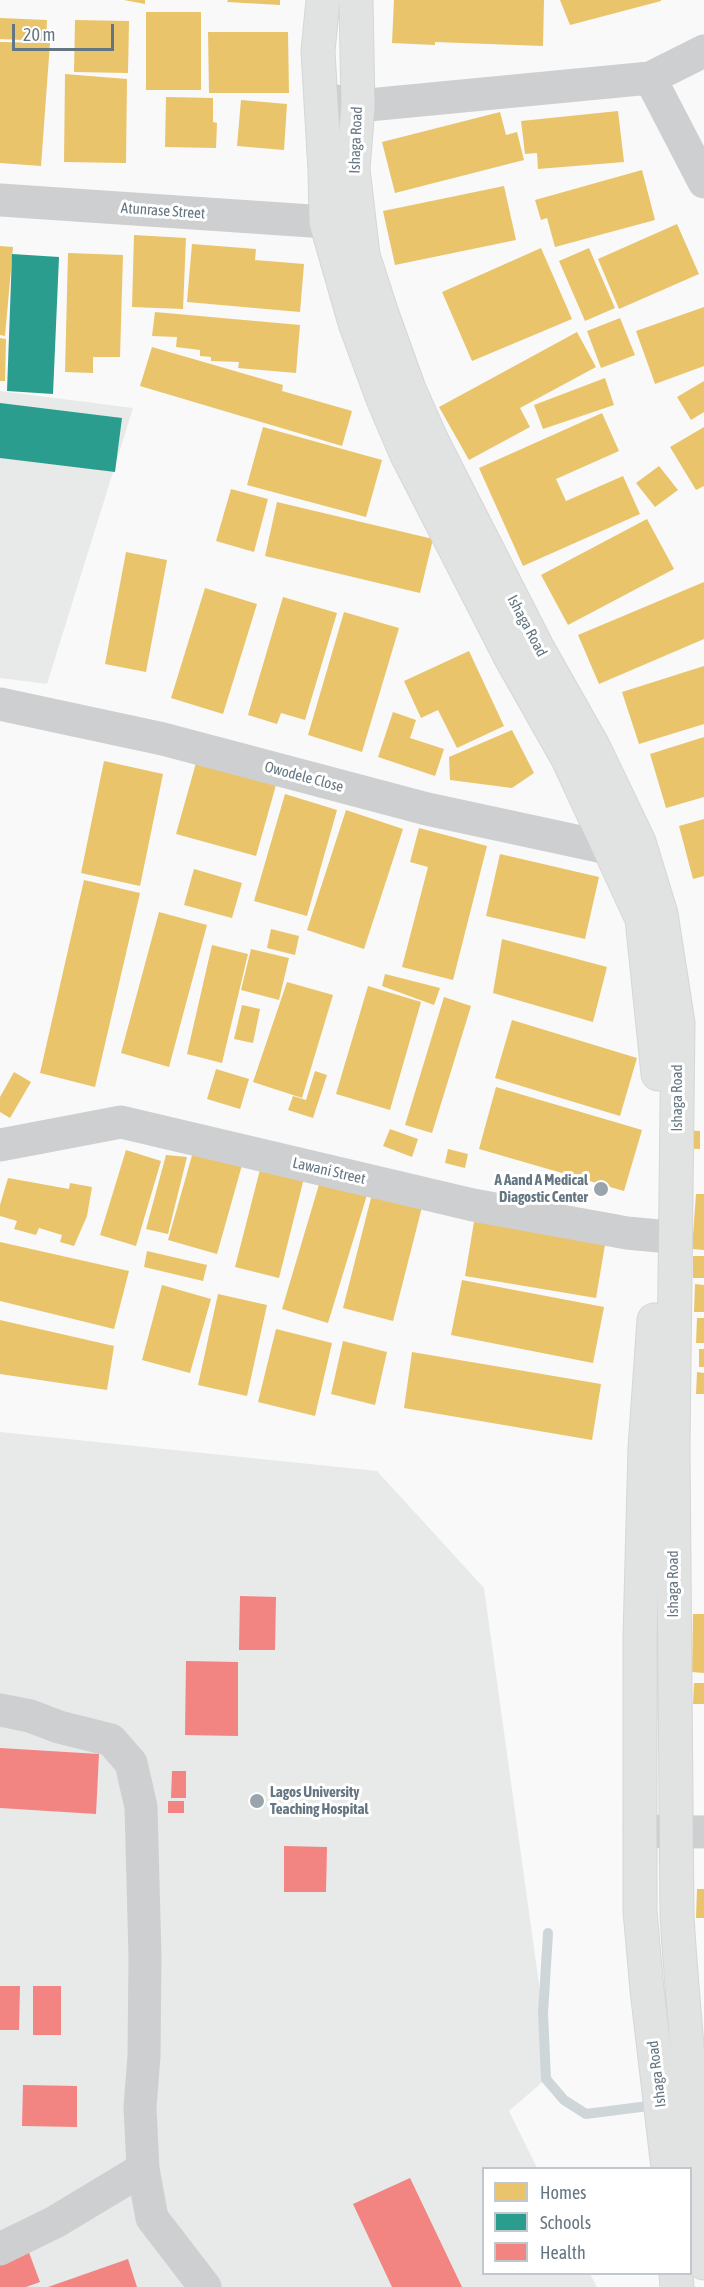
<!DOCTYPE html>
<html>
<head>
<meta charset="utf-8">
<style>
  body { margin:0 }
  #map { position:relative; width:704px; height:2287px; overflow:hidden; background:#f9f9f9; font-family:"Asap Condensed",sans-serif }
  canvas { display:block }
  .legend { position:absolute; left:482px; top:2167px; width:210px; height:108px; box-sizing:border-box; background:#fff; border:2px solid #c1c8cd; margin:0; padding:8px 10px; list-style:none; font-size:18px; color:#657683 }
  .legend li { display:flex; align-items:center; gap:12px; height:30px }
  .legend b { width:30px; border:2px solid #c1c8cd }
  .scale { position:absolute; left:12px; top:24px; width:102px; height:27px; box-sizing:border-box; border:3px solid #657683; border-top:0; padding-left:8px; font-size:18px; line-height:21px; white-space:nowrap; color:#657683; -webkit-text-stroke:4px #fff; paint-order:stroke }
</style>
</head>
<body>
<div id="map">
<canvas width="704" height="2287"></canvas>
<ul class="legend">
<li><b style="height:16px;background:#e9c46a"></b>Homes</li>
<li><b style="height:16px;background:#2a9d8f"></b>Schools</li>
<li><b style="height:16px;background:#f28482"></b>Health</li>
</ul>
<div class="scale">20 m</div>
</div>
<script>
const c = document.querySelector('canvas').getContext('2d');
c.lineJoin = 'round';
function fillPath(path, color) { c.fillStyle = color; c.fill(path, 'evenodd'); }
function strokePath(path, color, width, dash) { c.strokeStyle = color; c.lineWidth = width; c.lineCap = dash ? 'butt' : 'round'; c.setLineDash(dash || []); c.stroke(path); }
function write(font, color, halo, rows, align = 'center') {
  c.font = font + ' "Asap Condensed",sans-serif'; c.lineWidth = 6; c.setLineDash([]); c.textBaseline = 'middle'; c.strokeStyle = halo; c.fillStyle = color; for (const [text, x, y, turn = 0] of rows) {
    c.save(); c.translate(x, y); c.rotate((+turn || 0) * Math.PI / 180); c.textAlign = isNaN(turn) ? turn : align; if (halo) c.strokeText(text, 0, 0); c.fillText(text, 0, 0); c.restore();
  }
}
fillPath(new Path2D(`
  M0 391 133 408 47 684 0 678Z
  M0 1432 377 1471 484 1588 543 2013 546 2079 509 2111 537 2168H484V2274H590L597 2287H0Z`), '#e8e9e9');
fillPath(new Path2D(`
  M124 0H145V4Z
  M228 0H280V5L227 2Z
  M394 0H544L543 46 435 42V45L392 43Z
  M560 0H661V1L570 25Z
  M146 12H201V90H146Z
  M0 18 47 20 46 41 0 39Z
  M75 20 129 21 128 73 74 72Z
  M208 32H288L289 93H209Z
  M0 42 50 43 41 166 0 163Z
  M65 74 127 79 126 163 64 162Z
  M166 97 213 98V122L217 123 216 148 165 147Z
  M241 100 287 104 284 150 237 146Z
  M618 111 624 162 538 169 537 153 525 154 521 121Z
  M500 112 506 135 517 132 524 160 395 193 382 142Z
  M642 170 655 220 555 247 547 218 541 220 535 200Z
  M504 186 516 240 395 265 383 211Z
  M677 224 699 274 619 309 598 259Z
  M134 235 186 238 183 309 132 307Z
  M192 244 256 249 255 260 304 264 300 312 187 302Z
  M0 246 13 247 5 336 0 335Z
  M541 248 572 319 472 361 442 292Z
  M589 248 615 308 585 321 559 261Z
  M68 253 123 255 120 357H93V373L65 372Z
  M704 307V366L655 384 636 331Z
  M155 312 300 325 296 373 238 368 239 362 211 361V357L200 356V350L176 347 177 337 152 336Z
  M620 318 635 355 601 368 587 331Z
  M577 332 596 367 520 408 530 427 469 460 439 407Z
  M0 338 6 339 5 381H0Z
  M152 347 283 385 282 391 352 411 342 446 140 386Z
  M605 378 614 405 543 429 534 405Z
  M704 381V412L691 420 677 397Z
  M602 413 619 451 556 479 566 501 623 476 640 514 523 566 479 468Z
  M263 427 382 460 366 517 247 485Z
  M704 427V486L696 490 670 447Z
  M659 466 678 490 655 507 636 483Z
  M231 489 268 499 254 552 216 541Z
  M277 502 433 539 420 593 265 556Z
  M647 519 674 569 568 625 541 575Z
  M126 552 167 560 146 672 105 664Z
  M704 582V639L599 684 578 635Z
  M205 588 257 604 223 714 171 698Z
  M283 597 337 613 305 720 281 713 277 724 248 715Z
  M344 612 399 628 362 752 308 735Z
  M469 651 504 726 457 748 438 710 421 718 404 681Z
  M704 666V724L639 744 622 692Z
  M393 712 416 720 410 738 444 749 435 776 378 757Z
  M512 730 534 773 512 788 450 780 449 757Z
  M704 737V797L666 808 650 754Z
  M104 761 163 774 140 886 81 873Z
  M196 763 276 785 256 856 176 834Z
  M285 794 337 810 307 916 254 901Z
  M346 810 403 829 364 949 307 930Z
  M704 819V876L693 879 679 826Z
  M419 828 487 846 453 980 402 967 428 867 410 862Z
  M500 854 599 877 585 939 486 916Z
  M194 869 242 883 232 918 184 905Z
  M84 880 140 893 95 1087 40 1073Z
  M159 912 207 925 169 1067 121 1053Z
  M271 929 299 936 295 955 267 948Z
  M502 939 607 967 593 1022 493 993Z
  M212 945 248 954 222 1063 187 1054Z
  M251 949 289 958 279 1000 241 990Z
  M385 974 440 988 434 1005 382 986Z
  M287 982 333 995 302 1098 253 1082Z
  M368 986 421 1002 390 1110 336 1094Z
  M444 997 471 1006 432 1133 405 1125Z
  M242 1005 260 1009 253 1043 234 1039Z
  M512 1020 637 1058 620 1116 495 1078Z
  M216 1069 249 1079 240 1109 207 1099Z
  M315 1071 327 1075 313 1118 288 1110 293 1096 306 1100Z
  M14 1072 31 1082 10 1118 0 1112V1097Z
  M496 1087 642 1130 624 1191 479 1149Z
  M390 1129 418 1139 412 1157 383 1146Z
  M678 1130 700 1131V1149L678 1148Z
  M195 1145 244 1158 217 1254 168 1240Z
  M448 1149 468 1154 465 1168 445 1163Z
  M126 1150 161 1161 136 1246 100 1235Z
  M166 1155 187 1157 168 1234 146 1229Z
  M263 1158 306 1170 279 1278 235 1267Z
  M323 1171 370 1185 328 1323 282 1309Z
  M8 1178 69 1189 70 1183 92 1187 87 1216 74 1246 60 1242 62 1235 39 1228 36 1235 14 1229 17 1221 0 1216V1205Z
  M372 1194 422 1207 393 1321 343 1308Z
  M696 1194H704V1250L692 1249Z
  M475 1216 606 1239 596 1298 465 1276Z
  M0 1242 129 1271 114 1329 0 1301Z
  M147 1251 207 1265 203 1281 144 1267Z
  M693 1256H704V1278H693Z
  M462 1280 604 1307 593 1363 451 1335Z
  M695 1284 704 1285V1312H694Z
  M162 1285 211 1299 190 1373 142 1360Z
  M218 1294 267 1305 247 1396 198 1385Z
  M697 1318H704V1343H696Z
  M0 1320 114 1346 107 1390 0 1374Z
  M276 1329 332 1343 315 1416 258 1402Z
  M343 1341 387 1352 375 1405 331 1394Z
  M699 1349H704V1367H699Z
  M412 1352 601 1384 592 1440 404 1408Z
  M697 1372 704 1373V1394H696Z
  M693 1614H704V1673L692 1672Z
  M694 1683H704V1704H693Z
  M697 1889H704V1918H696Z`), '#e9c46a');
fillPath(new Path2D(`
  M12 254 59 257 53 394 7 391Z
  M0 403 122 418 115 472 0 458Z`), '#2a9d8f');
fillPath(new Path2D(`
  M240 1596 276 1597 275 1650H239Z
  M186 1661 238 1662V1736L185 1735Z
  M0 1748 99 1754 96 1814 0 1808Z
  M172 1771H186V1798H171Z
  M168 1801H184V1813H168Z
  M284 1846 327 1847 326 1892H284Z
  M0 1986H20L19 2030H0Z
  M33 1986H61V2035H33Z
  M23 2085 77 2086V2127L22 2126Z
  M410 2178 462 2287H392L353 2204Z
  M28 2250 40 2282 26 2287H0V2261Z
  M128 2259 137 2287H48Z`), '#f28482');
strokePath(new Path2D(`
  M548 1933 543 2013 546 2079 564 2100 586 2114 656 2105`), '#ced6d9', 10);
const major = new Path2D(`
  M323 0 318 51 325 171 326 222 355 323 383 399 406 453 512 660 568 759 642 919 658 1074
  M356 0 358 106 353 169 363 255 382 314 409 389 432 441 537 647 593 746 639 842 661 914 678 1023 673 1449 677 1916C684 2032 698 2147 704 2263
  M654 1320 645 1448 640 1636V1911L647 1990 668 2168
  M676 2274 677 2287`);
strokePath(major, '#d5d6d7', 35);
strokePath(new Path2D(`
  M650 78 704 182
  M321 98 358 106 650 78 704 51
  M0 200 326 222
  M0 704 163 739 427 809 608 848
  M0 1145 121 1122 473 1205 627 1233 659 1236
  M0 1710 30 1716 59 1727 111 1740 131 1763 141 1807 145 1957 144 2056 140 2107 143 2169 152 2218 205 2287
  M640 1831 704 1832
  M0 2249 55 2222 143 2169`), '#cecfd0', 33);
strokePath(major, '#e1e2e2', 33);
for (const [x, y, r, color] of [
  [601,1189,8,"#99a4ac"],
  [257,1801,8,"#99a4ac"]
]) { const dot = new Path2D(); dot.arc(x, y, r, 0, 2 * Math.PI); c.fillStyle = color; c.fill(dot); strokePath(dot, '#fff', 2); }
write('15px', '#657683', '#fff', [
  ["Ishaga Road",356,140,-88],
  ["Atunrase Street",163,211,4],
  ["Ishaga Road",527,626,62],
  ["Owodele Close",304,777,15],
  ["Ishaga Road",677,1098,-90],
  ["Lawani Street",329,1171,13],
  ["Ishaga Road",673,1584,-90],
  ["Ishaga Road",657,2074,-97]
]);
write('bold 15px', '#657683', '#fff', [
  ["A Aand A Medical",588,1180],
  ["Diagostic Center",588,1197],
  ["Lagos University",270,1792,"left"],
  ["Teaching Hospital",270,1809,"left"]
], 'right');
</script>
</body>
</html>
